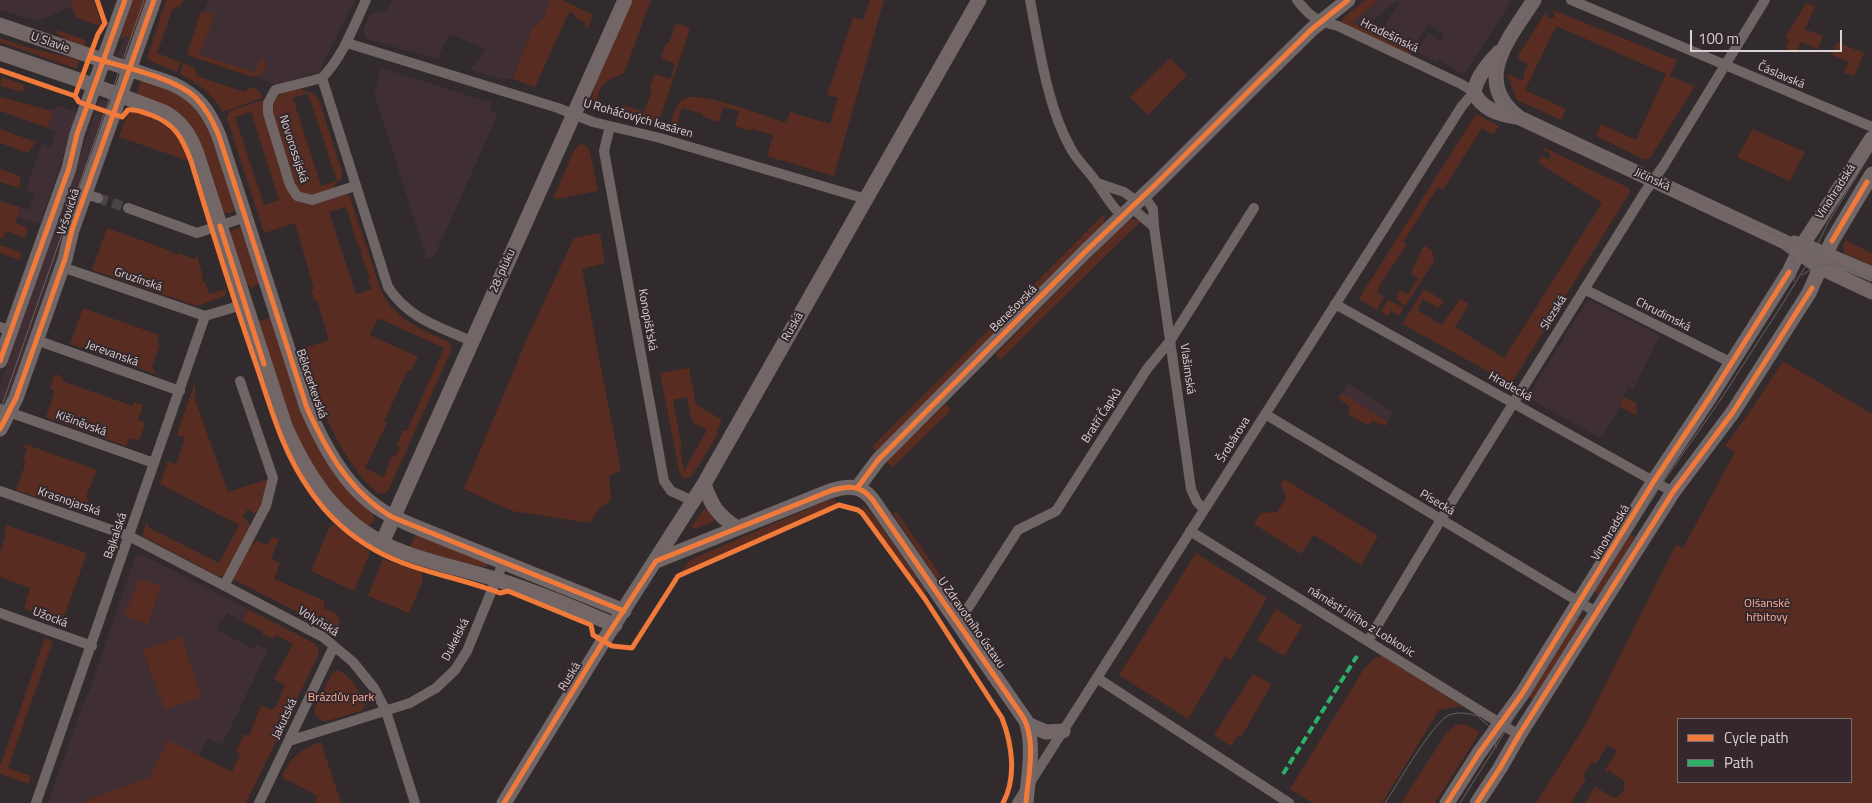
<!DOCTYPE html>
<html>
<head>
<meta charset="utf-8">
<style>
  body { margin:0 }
  #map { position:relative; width:1872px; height:803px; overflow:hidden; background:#312b2d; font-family:"Titillium Web",sans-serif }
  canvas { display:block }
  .legend { position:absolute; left:1677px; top:718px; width:175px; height:65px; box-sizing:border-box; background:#34282c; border:1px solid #766c6f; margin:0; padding:6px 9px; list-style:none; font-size:15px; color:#d9d1d3 }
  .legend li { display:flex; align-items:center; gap:10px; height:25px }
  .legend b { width:25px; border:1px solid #766c6f }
  .scale { position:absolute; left:1690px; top:30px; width:152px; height:22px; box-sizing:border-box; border:2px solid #d9d1d3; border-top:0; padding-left:6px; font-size:15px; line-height:18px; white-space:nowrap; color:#d9d1d3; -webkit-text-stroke:4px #34282c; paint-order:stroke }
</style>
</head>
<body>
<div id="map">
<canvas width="1872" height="803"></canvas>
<ul class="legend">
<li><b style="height:6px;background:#f17a3a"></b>Cycle path</li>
<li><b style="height:6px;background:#2db169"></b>Path</li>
</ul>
<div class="scale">100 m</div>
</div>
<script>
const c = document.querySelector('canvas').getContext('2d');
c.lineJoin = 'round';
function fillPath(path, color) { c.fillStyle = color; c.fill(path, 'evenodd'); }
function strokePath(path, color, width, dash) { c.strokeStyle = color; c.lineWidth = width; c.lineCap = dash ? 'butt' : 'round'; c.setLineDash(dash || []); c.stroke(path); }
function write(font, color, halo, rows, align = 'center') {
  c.font = font + ' "Titillium Web",sans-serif'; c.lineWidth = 4; c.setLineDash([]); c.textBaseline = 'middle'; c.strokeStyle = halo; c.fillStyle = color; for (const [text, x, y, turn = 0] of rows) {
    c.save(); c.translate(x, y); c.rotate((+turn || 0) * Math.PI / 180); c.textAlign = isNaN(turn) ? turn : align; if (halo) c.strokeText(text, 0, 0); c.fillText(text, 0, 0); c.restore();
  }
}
fillPath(new Path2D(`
  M0 0H80L79 3 39 21 0 10Z
  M208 0H355L319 72 277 85 190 53Z
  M393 0H550L543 17 532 29 513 79H501L470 70 485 49 450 34 437 59 367 39 364 34V28L370 14 386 10Z
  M1379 0H1512L1464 75 1439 60 1437 63 1417 51 1429 33 1441 41 1444 35 1428 24 1412 51 1380 32 1401 1 1393 4 1364 28 1351 22Z
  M124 36 134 39 126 59 118 56V54Z
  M381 68 493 103 490 111 498 114 434 257 427 259 374 93Z
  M100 99 110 103 7 403 0 400V385Z
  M58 105 78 113 40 224 16 217 20 207 29 210 35 194 26 190 42 144 51 147 56 131 48 128 53 111Z
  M1588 299 1660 335 1633 390 1628 387 1617 412 1601 438 1527 398Z
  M1348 383 1393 412 1386 423 1340 395Z
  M141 554 248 609 242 621 227 613 224 620 221 619 216 630H219V631L254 649 257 644 268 650 222 745 208 738 199 756 168 740 149 777 80 803H48L84 702 92 684 135 557Z`), '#3f2e33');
fillPath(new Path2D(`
  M73 0H93L101 22 100 26 77 18 71 6Z
  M133 0H147L134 39 125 36 123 39 120 38Z
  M166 0H184L180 7 173 8 157 53 180 62 177 72 152 62 147 58Z
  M550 0H562L593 15 588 28 585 26V22L576 18 573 13 569 12 535 87 513 79 532 29 543 18Z
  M633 0H651L624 73C601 83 600 84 595 108L592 98 594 87Z
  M870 0H884L834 176 767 156 773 135 752 129 751 131 735 126 739 111 723 107 719 122 703 117V114L682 108 675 129 670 128C672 117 676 102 686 98 700 91 768 117 786 123L790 112 830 124 838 98 827 95 853 17 863 20Z
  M1365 0H1379L1352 22 1412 51 1409 56 1341 23 1344 17Z
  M1806 3 1815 6 1805 29 1823 36 1818 49 1801 42 1796 53 1786 49 1789 40 1785 38Z
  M1553 10 1677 60 1670 76 1695 86 1650 158 1645 160 1596 136 1601 124 1636 140 1666 74 1556 26 1525 90 1566 109 1561 120 1517 100 1507 74 1522 80 1525 75 1523 74 1528 65 1517 57 1546 12 1549 19 1555 17Z
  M201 11 214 15 200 55 255 72 261 58 266 64C264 74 259 78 249 76L187 55Z
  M676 23 690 28 658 124 621 113 624 105 644 112 652 91 649 90 655 74 670 79 675 64 661 58 666 43H669Z
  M57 30 83 39 86 42 84 48 71 43 56 33Z
  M0 38 27 47 79 60 77 69 0 42Z
  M1837 42 1864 53 1854 76 1844 73 1849 62 1832 55Z
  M1170 58 1187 75 1148 115 1130 97Z
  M183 63 195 68 197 76 244 92 249 88C256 87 261 91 262 98L223 112C212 94 198 82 180 74Z
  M2 77 25 85 23 92 0 86Z
  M141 80C158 86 177 91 190 103 217 128 225 175 236 209 233 213 227 215 222 212L198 141 136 96Z
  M302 88 303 91C312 91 314 94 319 100L342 172V178L334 185 335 187C321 193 308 201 296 188L273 116C272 92 282 94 302 88ZM308 93 337 181 321 186 293 98Z
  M0 97 53 111 48 128 0 111Z
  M266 99 292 196 345 193 349 195 382 293C398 321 419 328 447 341L451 345V351L389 489 384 494 377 493C336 455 319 401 302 349L329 340 317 300H314L311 291 314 289 295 223 264 233 227 119 229 112 232 110ZM251 112 279 200 264 205 235 117ZM346 207 358 246H360L362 252 360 253 370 278 368 279 372 289 356 294 329 212ZM378 318 444 348 407 431 403 430 397 445 400 447 395 457 392 456 384 477 365 468 387 423 384 421C392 404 400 387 408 370L411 371 418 357 370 335Z
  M134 111C166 124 176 128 189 161L119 137 128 113Z
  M1476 114 1499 126 1494 135 1482 128 1443 190 1438 187 1403 242 1407 244 1381 283 1377 292 1384 298 1377 310 1359 299 1372 277 1374 278 1375 276 1374 275Z
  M0 129 36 142 28 153 0 143Z
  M1753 129 1805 152 1790 181 1737 157Z
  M580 144 585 145 590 152 598 189 597 191 557 199 554 197 556 192 574 150Z
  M1545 148 1629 188 1630 192 1511 384 1402 324 1424 289 1444 301 1438 308 1423 299 1417 310 1442 325 1460 299 1469 304 1455 327 1504 358 1602 203 1539 163 1540 156 1549 160 1551 154 1543 150Z
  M0 169 20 176V188L0 182Z
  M0 201 20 207 16 223 28 228 25 238 6 231 3 239 0 238Z
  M1103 215 1105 217 1102 227 876 452 872 447Z
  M1132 219 1142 220 1000 360 995 355 1126 222Z
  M107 228 171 251V253L177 255 178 253 194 259 197 256 203 276 201 277 203 282H205L209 294 226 289 225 296 197 306 92 270Z
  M237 228 243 229 259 276 258 284 251 288 243 281 230 236 232 230Z
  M600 233 605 263 582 269 621 471 609 476 611 500 598 510 590 523 512 511 464 489 529 334 574 238Z
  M1846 239 1847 241 1872 253V266L1844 253 1843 245Z
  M0 245 21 252 20 260 0 253Z
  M1424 245 1432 251 1434 261 1405 306 1396 299 1398 296 1397 295 1400 290 1408 294 1418 279 1411 273Z
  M1388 300 1404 308 1399 316 1391 311 1388 316 1381 312Z
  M83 308 159 335 157 344 160 345 152 367 155 372 161 376 70 344Z
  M272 317 303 411 373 513 375 519 373 523 367 526 343 508 309 461 295 434 257 322Z
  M1783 361 1872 414V803H1585L1596 785 1597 788 1614 798C1621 797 1625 789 1625 782L1608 770 1607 772 1605 770 1617 751 1607 745 1596 764 1591 762 1583 776 1586 779 1571 803H1536L1584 727 1676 545 1683 548 1735 452 1725 446 1751 410ZM1678 719H1851V782H1678Z
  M689 368 696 404 722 420 716 432 718 434 691 477 683 478 679 470 660 373ZM687 397 692 422 707 430 684 471 680 450 682 449 673 400Z
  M55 374 63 377 62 381 133 406 135 402 143 405 138 420 145 423 139 441 129 438 126 446 136 450 46 417 55 391 50 389Z
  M195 382V400L228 492 268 479C267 490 264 508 254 514L248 509 243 516 250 525 249 531 225 575 218 576 142 536 147 522 148 527 219 563 239 525 160 484 168 461 176 464 185 438 177 435Z
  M1341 393 1388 422 1385 426 1373 421 1367 425 1348 414 1350 407 1338 398Z
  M1625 397 1636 403 1637 416 1619 406Z
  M945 404 951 410 893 467 884 460 896 451Z
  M25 444 97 470 86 497 89 499 83 512 16 490 26 462 23 461 27 449 24 447Z
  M1284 479 1378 536 1361 565 1314 535 1301 554 1254 524 1261 513 1277 512 1286 498 1281 484Z
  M835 499 837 505 829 509 682 571 690 560 826 501Z
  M863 505 874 516 926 591 923 596 862 508Z
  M705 508 715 521 694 529 691 527Z
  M896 511 957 599 953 602 893 514Z
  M333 524 370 552 354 591 311 571 328 530Z
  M6 525 87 553 62 622 24 608 30 588 0 577V552L6 533 4 532Z
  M1628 533 1635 537 1599 595 1592 590Z
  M416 534 487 563V566L484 567 460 563 410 547Z
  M272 537 279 539 271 559 280 563 274 579 325 601 323 608 337 614 340 622 336 632 233 579 249 546 258 541 268 545Z
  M1196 553 1267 598 1231 660 1225 657 1188 719 1119 675Z
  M383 559 421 572 423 580 409 613 368 596Z
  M138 579 161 586 148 624 125 616Z
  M248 609 312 642 318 647V656L246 803H80L149 777 168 740 232 772 240 754 236 751 244 734 249 736 261 705 272 710 277 705 285 685 274 679 293 644 276 635 273 639 262 634 263 631 242 621Z
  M1276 609 1302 626 1284 656 1257 640Z
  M1576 616 1584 621 1534 700 1526 695Z
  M181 637 202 697 165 710 143 650Z
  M45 638 53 641 8 768 31 776 29 784 0 774V766Z
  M1382 656 1462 706 1439 710 1382 803H1313L1290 789 1364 669 1373 659Z
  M337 670C350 674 362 694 365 706L361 711 327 721H321L315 714V708L331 675Z
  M1253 674 1272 684 1241 737 1238 735 1231 746 1214 735Z
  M1465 724 1480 732 1435 803H1401L1445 735 1455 725Z
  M321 742 341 803H318L315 802 318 796 285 779 282 775C291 757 302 748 321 742Z`), '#582c21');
strokePath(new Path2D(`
  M98 198 128 208`), '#4a4446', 10, [10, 5]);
strokePath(new Path2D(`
  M1030 0C1039 46 1047 106 1070 147 1077 161 1089 171 1097 183 1107 197 1110 205 1123 217
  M1571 0 1872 127
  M347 43 558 108 593 122 660 138 866 199
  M322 78 388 287C409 319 438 326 471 341
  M322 78 275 90 268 103V113L290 185 297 196 312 200 355 186
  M322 78C343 56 353 28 366 0
  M610 126 604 151 664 481 671 491 693 501
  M1097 183 1124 192 1138 202
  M85 194 98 198
  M1144 196 1153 209 1154 227 1191 489 1197 502 1204 509
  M128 208 197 233 246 217
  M1132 208 1154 227
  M62 267 205 316
  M1584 289 1732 363
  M1335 304 1673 492
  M0 327 11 331
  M36 340 180 391
  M0 409 154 463
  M1265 414 1596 612
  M0 491 129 536 323 637 353 662 374 688 386 711 415 803
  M1190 531 1519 735
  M225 584 266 506 273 478 240 381
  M0 613 92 646
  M959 622 1018 530 1056 511 1147 369 1170 341 1254 208
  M1368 641 1448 508 1645 192 1664 165 1765 0
  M1097 678 1289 803
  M289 741 410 703 436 688 455 670 467 651 503 563
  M36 803 205 316 245 304
  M259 803 334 646
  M1017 803 1462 106 1474 92 1461 84 1338 26C1317 21 1310 17 1297 0`), '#6f6565', 10);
strokePath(new Path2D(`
  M1534 0C1510 37 1470 82 1520 118L1785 242 1819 267 1872 292
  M0 25 173 84C198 96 209 111 219 136L307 408C324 446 345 487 381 510 392 517 404 522 416 527L624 611
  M0 53 82 81 164 112C182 122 190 135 197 154L285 426C311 484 342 529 403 552 434 564 467 570 498 580 538 592 576 609 615 625
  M1474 92C1481 109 1499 114 1515 117
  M1474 92C1477 76 1488 64 1499 52
  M1794 243 1803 245 1872 274
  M0 361 69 168 77 134 125 0
  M0 429 16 398 65 259 72 230 154 0
  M704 484C712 507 717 514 737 528
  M858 487 878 460 1088 249 1158 182 1254 86 1312 29 1348 0
  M382 543 625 0
  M656 561 830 491C847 486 860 484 872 499L1026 721C1035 747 1028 776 1026 803
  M1027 724 1046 732 1063 731
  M504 803 601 645 704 484 979 0
  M1447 803 1479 753 1522 694 1654 481 1710 397 1789 272 1801 247 1872 138
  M1477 803 1500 768 1519 735 1673 492 1733 412 1809 293 1832 241 1872 174`), '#726667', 15);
strokePath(new Path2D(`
  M1537 0C1518 31 1475 80 1517 112 1527 119 1539 124 1550 130L1872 280
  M1781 244C1793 253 1798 266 1794 281
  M1802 275 1817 266 1836 264
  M0 411 144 0
  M1479 718C1491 725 1496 735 1496 748
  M1385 803C1397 785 1433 722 1449 715 1473 706 1492 731 1516 711
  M1460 803 1661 485 1719 402 1785 300 1811 257 1829 221 1872 151`), '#686162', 1);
strokePath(new Path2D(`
  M1283 774 1357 656`), '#2db169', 4, [8, 4]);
strokePath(new Path2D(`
  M90 57C119 66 173 77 195 97 207 109 213 122 219 136L307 408C327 452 350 492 392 517L624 611
  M0 70 75 96 79 102 122 117 128 110C136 109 142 112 151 115 175 124 182 137 191 161 212 231 234 301 258 370 272 412 284 455 311 492 327 515 350 536 375 550 414 572 459 577 500 593L508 591 591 625 593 635 612 646 632 648 678 576 839 505 858 510 862 513 925 599 1002 718C1012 744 1017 777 1003 803
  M75 96 98 34 105 23 97 0
  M220 226 264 364
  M1832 241 1867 182
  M0 361 69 168 77 134 125 0
  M0 429 16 398 65 259 72 230 154 0
  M858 487 878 460 1088 249 1158 182 1254 86 1312 29 1348 0
  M504 803 601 645 656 561 830 491C847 486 860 484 872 499L1023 717C1037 742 1028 776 1026 803
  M1447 803 1479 753 1522 694 1654 481 1710 397 1789 272
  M1477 803 1500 768 1519 735 1673 492 1733 412 1812 288`), '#f17a3a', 5);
write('12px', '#d9d1d3', '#34282c', [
  ["Hradešínská",1389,36,26],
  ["U Slavie",50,43,19],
  ["Čáslavská",1781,76,23],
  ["U Roháčových kasáren",638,119,16],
  ["Novorossijská",293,149,72],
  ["Jičínská",1652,180,25],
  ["Vinohradská",1836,192,-57],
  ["Vršovická",69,212,-72],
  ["28. pluku",503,271,-66],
  ["Gruzínská",138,280,19],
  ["Benešovská",1014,309,-45],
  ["Slezská",1554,313,-58],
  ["Chrudimská",1663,315,27],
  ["Konopišťská",647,320,80],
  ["Ruská",793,327,-60],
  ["Jerevanská",112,354,20],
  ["Vlašimská",1187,369,82],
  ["Bělocerkevská",311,384,71],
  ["Hradecká",1510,387,29],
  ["Bratří Čapků",1102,416,-57],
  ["Kišiněvská",81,424,20],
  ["Šrobárova",1234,440,-58],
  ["Krasnojarská",69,502,19],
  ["Písecká",1437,503,31],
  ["Vinohradská",1611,533,-59],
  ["Bajkalská",116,536,-71],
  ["Užocká",50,618,21],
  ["Volyňská",318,622,32],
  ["náměstí Jiřího z Lobkovic",1361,622,32],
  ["U Zdravotního ústavu",971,623,55],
  ["Dukelská",456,640,-63],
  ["Ruská",570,677,-59],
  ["Jakutská",285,719,-65]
]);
write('12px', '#fead97', '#34282c', [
  ["Olšanské",1767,604],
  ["hřbitovy",1767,618],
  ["Brázdův park",341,698]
]);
</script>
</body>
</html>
